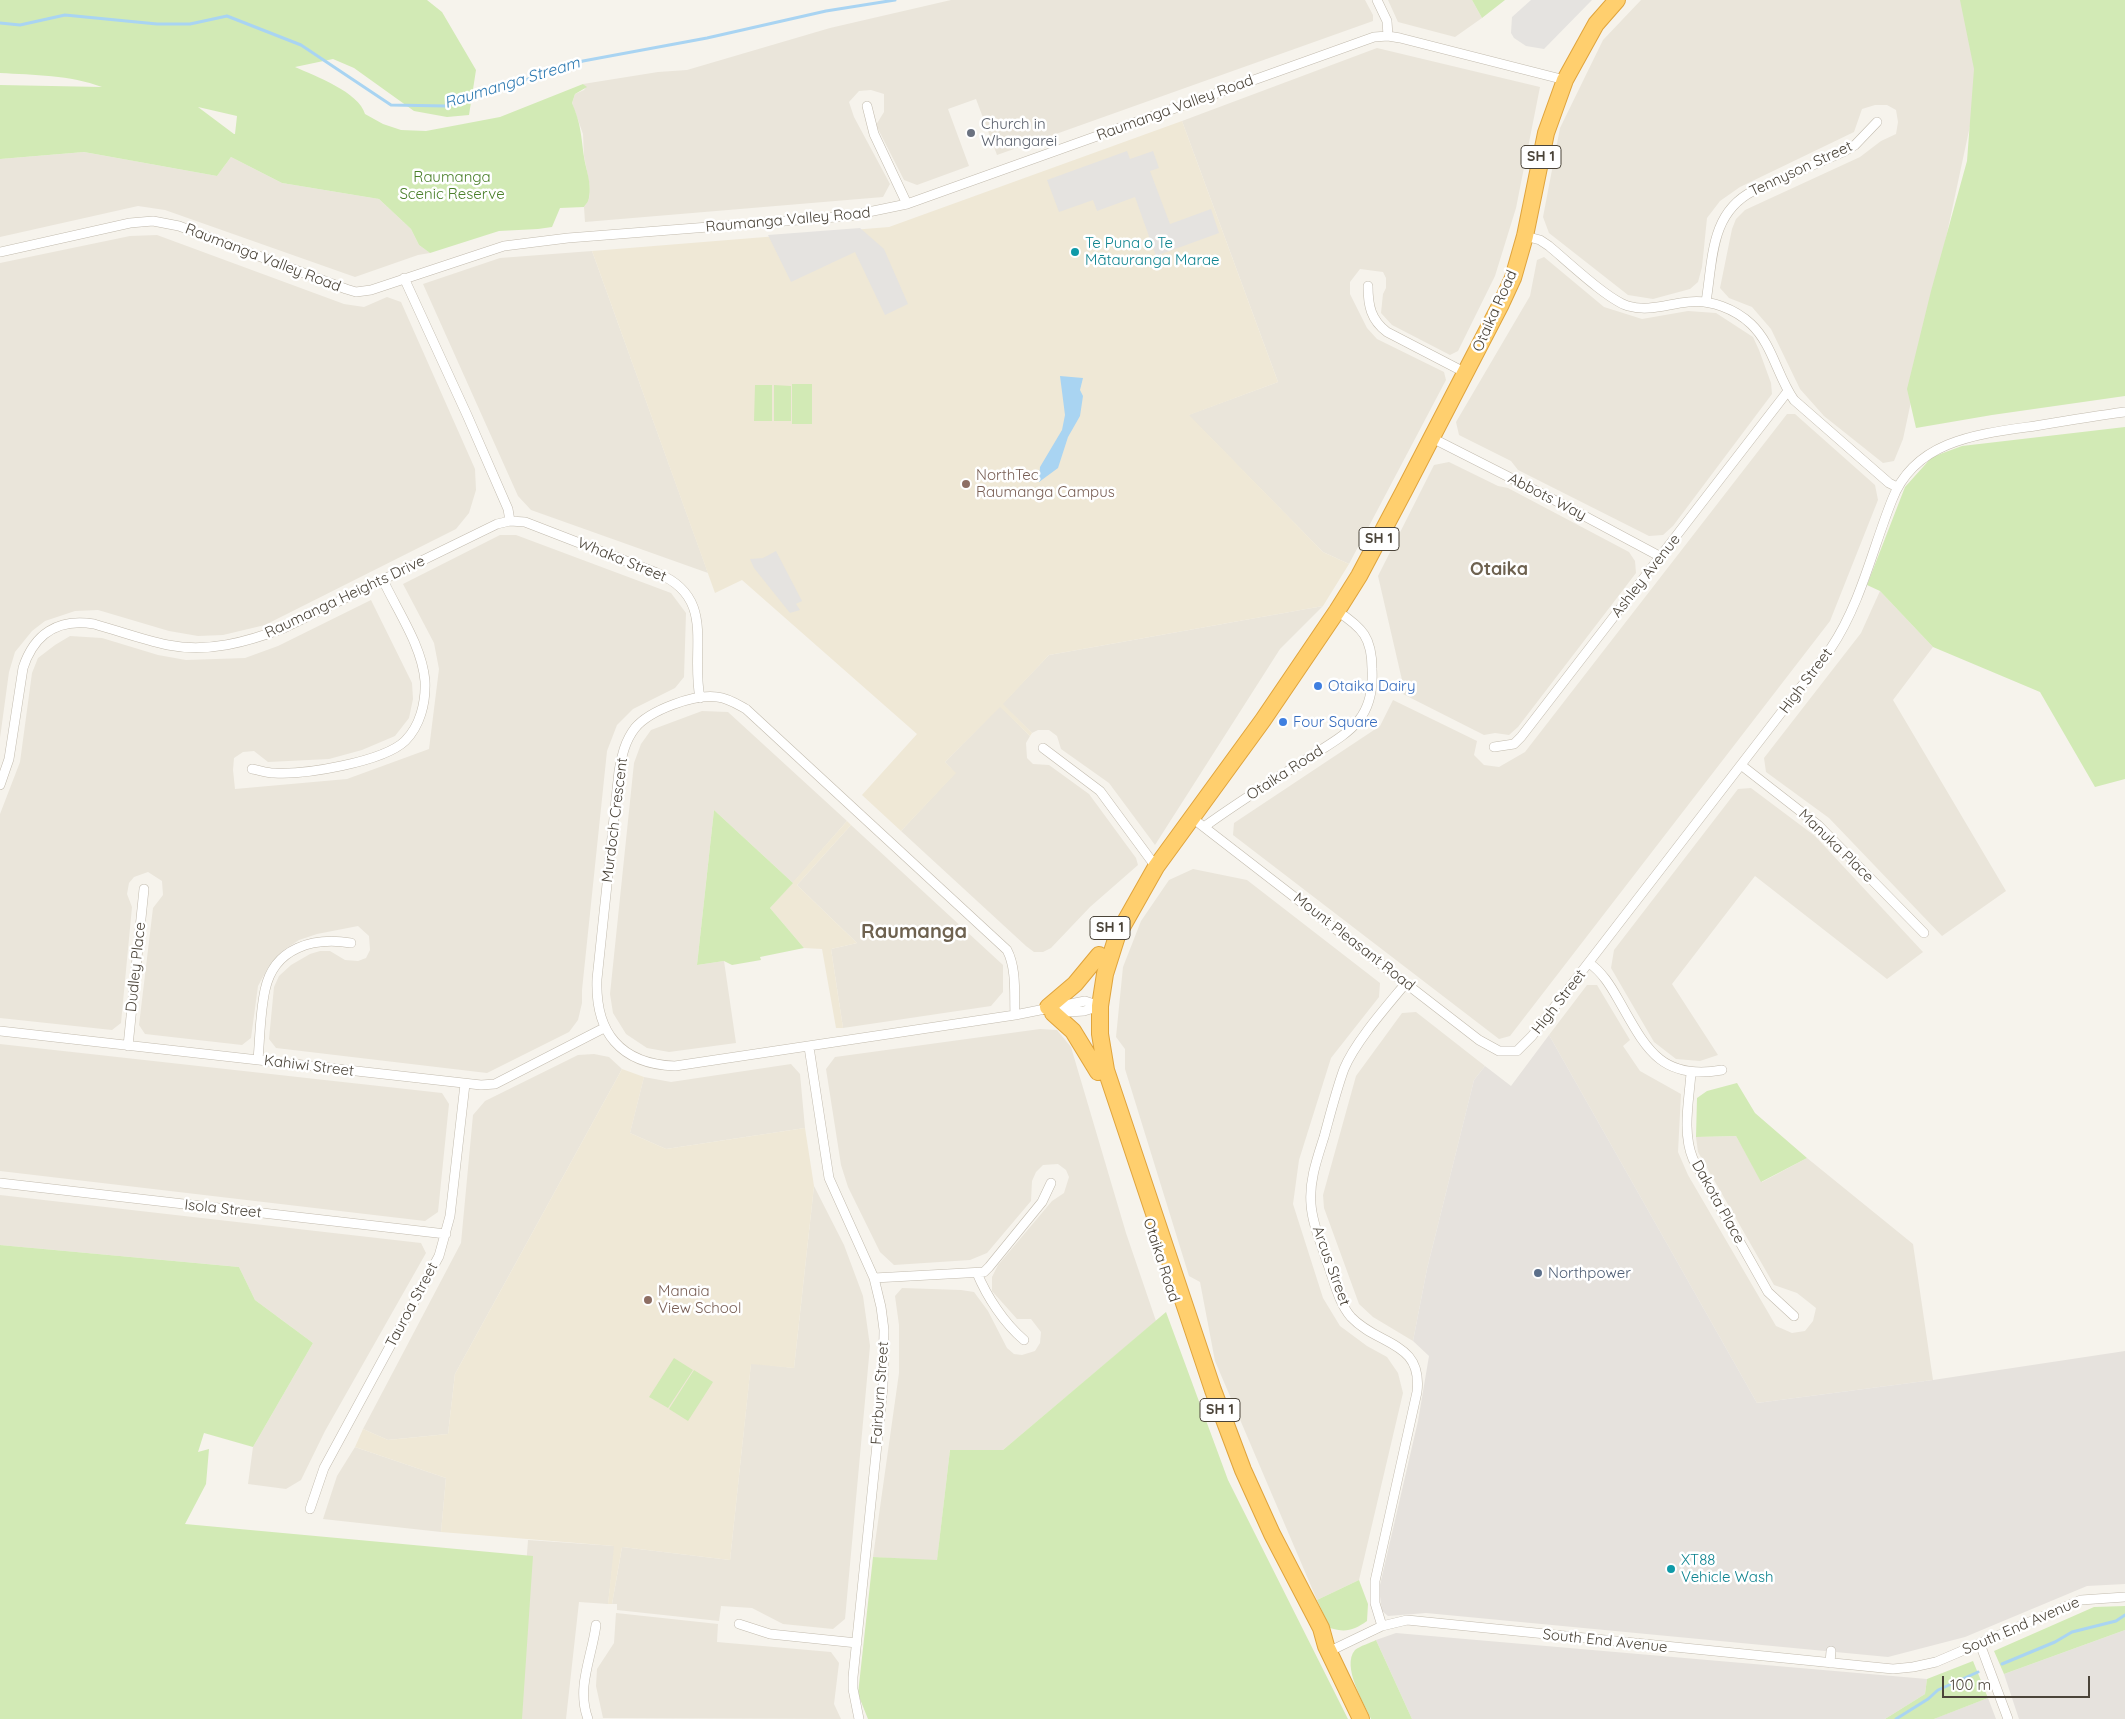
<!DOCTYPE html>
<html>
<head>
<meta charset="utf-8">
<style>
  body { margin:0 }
  #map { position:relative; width:2125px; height:1719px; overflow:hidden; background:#f6f3ec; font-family:Quicksand,sans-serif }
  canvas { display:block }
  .scale { position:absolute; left:1942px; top:1676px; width:148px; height:22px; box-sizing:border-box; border:2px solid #4b4439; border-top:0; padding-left:6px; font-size:15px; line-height:18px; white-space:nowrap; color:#4b4439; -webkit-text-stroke:4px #fff; paint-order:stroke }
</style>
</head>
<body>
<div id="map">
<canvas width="2125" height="1719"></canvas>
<div class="scale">100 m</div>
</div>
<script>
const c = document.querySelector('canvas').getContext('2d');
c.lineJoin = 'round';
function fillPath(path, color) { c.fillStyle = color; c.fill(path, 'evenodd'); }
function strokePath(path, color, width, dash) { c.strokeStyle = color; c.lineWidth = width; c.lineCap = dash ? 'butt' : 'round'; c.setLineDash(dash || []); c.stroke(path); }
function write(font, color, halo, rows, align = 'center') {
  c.font = font + ' Quicksand,sans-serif'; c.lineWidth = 5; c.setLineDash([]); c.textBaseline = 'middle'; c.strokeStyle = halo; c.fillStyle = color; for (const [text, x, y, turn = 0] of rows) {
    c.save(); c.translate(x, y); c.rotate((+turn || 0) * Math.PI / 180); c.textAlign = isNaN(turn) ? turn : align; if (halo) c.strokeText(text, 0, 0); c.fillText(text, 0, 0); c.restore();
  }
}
fillPath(new Path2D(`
  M951 0H1365L1373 15V21L997 155 976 99 948 109 969 166 917 185 904 180 876 125 884 112V94L871 90 859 91 849 102 854 117 890 184 883 197 585 222 584 207 589 199 590 187 584 156 583 134 572 103 575 94 584 90 586 87 583 84 658 72 687 70 830 28Z
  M1388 0H1472L1482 18 1455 37 1398 22Z
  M1641 0H2037L1980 79 1903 439 1894 461 1883 463 1824 416 1800 389 1771 329 1752 307 1729 298 1720 288 1732 229 1736 219 1745 210 1860 157 1881 141 1896 134 1898 122 1896 110 1887 105H1875L1862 109 1854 132 1740 187 1720 201 1707 218 1702 267 1698 282 1690 289 1653 299 1628 295 1549 233 1543 217 1560 128 1603 40Z
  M1377 48 1540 87 1516 208 1495 276 1458 351 1450 355 1392 325 1381 313 1383 294 1386 288V278L1383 272 1360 269 1350 282V294L1367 328 1377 339 1444 372 1446 380 1349 564 1323 552 1188 415 1278 382 1182 121Z
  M84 152 217 176 231 157 282 183 379 199 411 229 419 245 430 253 418 255 355 277 165 210 138 206 0 237V159Z
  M157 235 344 304 364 307 387 297 401 302 475 469 476 490 469 513 456 529 265 625 223 635 198 636 169 631 98 610 75 611 45 621 32 631 15 652 9 672 0 738V263L130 236Z
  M592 251 708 573 531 510 518 496 423 284 500 258Z
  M1544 257 1604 307 1642 319 1688 311 1716 313 1753 337 1759 350 1771 383 1772 394 1673 526 1663 535 1649 536 1518 470 1511 461 1459 435 1456 422 1530 296 1537 260Z
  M1787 414H1795L1875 485 1878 500 1830 621 1510 1036 1499 1039 1233 835 1234 823 1380 726 1393 700 1477 741 1474 755 1484 765 1499 767 1525 752Z
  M1449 462 1498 486 1508 488 1629 552 1635 561 1636 573 1518 727 1509 735 1495 733 1484 735 1397 691 1402 680 1378 576 1434 465Z
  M500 535H516L671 593 686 613 684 677 675 688 633 709 617 725 607 751 582 990V1003L578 1020 569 1032 487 1073 276 1048 269 1039 274 987 279 976 291 965 310 954 320 951H330L345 960 358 961 366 958 370 950 369 936 358 926 317 934 299 940 284 950 269 966 258 986 251 1038 242 1045 145 1034 139 1025 153 908 163 895 162 881 148 872 134 877 129 883 127 894 132 907 121 1023 112 1030 0 1018V814L20 762 32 673 38 658 55 645 70 636 102 638 158 655 186 660 245 658 278 646 371 600 412 683 413 699 409 718 395 736 362 750 329 759 268 762 254 751 243 752 234 758 233 770 235 789 347 779 429 749 439 669 434 643 403 584Z
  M1880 591 1933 647 1893 700 2006 891 1942 936 1829 818 1766 772 1764 758 1861 633Z
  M1323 606 1280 649 1155 845 1109 783 1061 749 1057 736 1049 730H1038L1032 733 1002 704 1049 655Z
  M1000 706 1030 736 1026 743 1027 758 1033 764 1049 765 1089 794 1136 858 1138 865 1090 907 1051 948 1043 952H1034L1026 946 901 831 955 773 945 762Z
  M702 711 728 712 847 821 793 883 714 810 697 965 724 961 736 1043 669 1052 647 1048 626 1034 613 1013 610 994 634 763 641 744 651 730Z
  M1751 788 1815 836 1923 952 1887 979 1755 876 1672 984 1718 1055 1700 1061 1676 1059 1654 1042 1611 968 1614 950 1738 789Z
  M851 825 1003 965V992L991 1006 843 1028 831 949 857 943 797 885Z
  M1193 869 1247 880 1380 983 1379 997 1331 1058 1299 1160 1293 1204 1323 1298 1340 1326 1367 1346 1387 1357 1398 1373 1403 1393 1359 1580 1317 1600 1215 1361 1200 1282 1189 1276 1125 1069V1049L1116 1037 1123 967 1141 921 1169 880Z
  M1587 985H1597L1630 1040 1623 1046 1640 1071 1681 1094 1678 1152 1688 1175 1776 1326 1792 1333 1805 1331 1813 1321 1816 1308 1797 1293 1774 1285 1698 1152 1696 1137 1736 1136 1762 1182 1807 1158 1913 1244 1933 1380 1757 1403 1549 1035Z
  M1416 1012 1485 1066 1474 1080 1427 1269 1413 1341 1373 1317 1359 1304 1324 1208 1323 1195 1356 1076 1402 1013Z
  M1040 1029 1057 1030 1071 1047 1126 1233 1156 1321 1003 1450H950L937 1561 873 1557 899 1373V1325L895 1296 902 1288 961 1290 974 1292 988 1311 1007 1348 1014 1354 1022 1355 1035 1351 1040 1343 1041 1332 1031 1319H1017L992 1291V1277L998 1265 1052 1201 1064 1193 1069 1177 1066 1170 1058 1164 1043 1165 1036 1172 1032 1181 1031 1201 987 1253 970 1260 894 1265 880 1252 848 1187 841 1165 826 1069 835 1057Z
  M0 1044 442 1093 449 1104 438 1212 425 1221 0 1171Z
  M594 1054 609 1057 622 1069 455 1374 448 1434 388 1440 363 1429 461 1243 473 1115 485 1101 578 1055Z
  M791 1064 800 1074 805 1128 666 1149 630 1133 644 1077 671 1082Z
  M814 1186 844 1245 863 1296 870 1346 845 1619 833 1629 783 1624 752 1608 721 1606 719 1621 617 1610V1604H612L622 1547 730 1560 751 1363 794 1368Z
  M0 1195 421 1243 426 1253 325 1431 301 1480 286 1489 248 1484 253 1447 313 1343 255 1300 239 1267 0 1245Z
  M355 1447 446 1478 441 1532 323 1519 337 1476Z
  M528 1540 615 1546 608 1604 579 1602 566 1719H515Z
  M616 1613 718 1624 717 1642 831 1652 839 1663 834 1704 841 1719 603 1718 596 1686 597 1669 614 1643Z`), '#eae5da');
fillPath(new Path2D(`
  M1549 1035 1757 1403 1933 1380 2125 1351V1584L2087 1586 1965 1637 1888 1657 1426 1613 1388 1616 1382 1611 1379 1589 1418 1421 1429 1356 1413 1341 1427 1269 1474 1080 1485 1066 1511 1086Z
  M2125 1630V1719H2019L2004 1674Z
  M1396 1633 1927 1679 1925 1694 1885 1719H1412L1376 1640Z
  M1988 1698 1996 1719H1934L1936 1718Z`), '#e6e2dd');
fillPath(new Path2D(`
  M1182 121 1278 382 1189 415 1323 552 1349 564 1323 606 1049 655 1003 704 1032 733 1030 736 1000 707 945 762 956 773 901 831 862 795 917 734 742 580 715 593 592 251 889 227Z
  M847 821 851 825 797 885 857 943 831 949 843 1028H836L822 949 804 948 770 908Z
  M622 1069 644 1077 630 1133 666 1149 805 1128 814 1186 794 1368 751 1364 730 1560 622 1547 612 1604H608L614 1546 441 1532 446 1478 355 1447 363 1429 388 1440 448 1434 455 1374Z`), '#efe8d6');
fillPath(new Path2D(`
  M0 0H427L442 12 476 70 469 115 447 117 414 111 354 68 333 59 295 67C315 76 359 92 365 114L383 124 401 130 426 131 500 117 583 84 587 87 575 94 572 103C581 124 581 135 584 157 586 170 592 184 589 197 589 201 586 204 584 207L560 208 552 227 538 229 499 231 430 253 419 245 411 229 379 199 282 183 231 157 217 176 84 152 0 159V85L102 87C70 75 34 75 0 73ZM198 107 237 116 235 134H234Z
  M1472 0H1505L1482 18Z
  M1960 0H2125V396L1992 415 1916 428 1907 389 1931 291 1967 161 1974 69Z
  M792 384H812V424H792Z
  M755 385H772V421H754Z
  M774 385 791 386V421H774Z
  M2125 427V779L2095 787 2040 692 1933 647 1880 591 1867 585 1905 487 1932 457 1962 446Z
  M714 810 793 883 770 908 804 948 760 957 761 960 732 965 724 961 697 965Z
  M1737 1083 1755 1113 1807 1158 1761 1182 1736 1136 1696 1137 1697 1098 1707 1091Z
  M0 1245 239 1267 255 1300 313 1343 253 1447 204 1433 198 1452 209 1449 206 1484 185 1524 533 1556 522 1719H0Z
  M1166 1312 1228 1480 1348 1719H868L858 1694 873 1557 937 1560 950 1450H1003Z
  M674 1358 693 1370 668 1408 649 1397Z
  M694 1370 713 1382 688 1421 669 1409Z
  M1359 1580 1368 1604 1367 1621C1354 1630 1346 1633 1330 1628L1317 1600Z
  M2125 1606V1630L2004 1674 1994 1651 2094 1607Z
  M1376 1640 1412 1719H1371C1364 1703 1341 1666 1355 1650 1360 1646 1370 1643 1376 1640Z
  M1973 1661 1988 1698 1934 1719H1885L1925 1694 1927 1679Z`), '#d2eab5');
fillPath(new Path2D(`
  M1531 0H1592L1544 49 1526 46 1514 38 1511 33 1512 17Z
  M1127 151 1130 159 1153 151 1159 168 1150 171 1170 224 1211 209 1219 233 1156 256 1135 197 1097 211 1093 200 1059 212 1047 180Z
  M860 228 884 249 908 304 885 315 855 252 791 282 768 235Z
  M776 551 802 601 796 604 800 610 790 613 754 568 750 559 763 558Z`), '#e5e3e0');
fillPath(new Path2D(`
  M1060 376 1083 378 1080 390 1083 396 1080 416 1068 437 1058 468 1039 482 1040 467 1062 430 1065 415Z`), '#a9d4f2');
strokePath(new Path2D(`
  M0 23 20 25 65 15 157 24H190L227 16 301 45 391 105 446 106 583 61 707 38 826 11 895 0
  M2002 1664 2055 1642 2072 1632 2116 1621 2125 1615
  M1896 1719 1928 1699 1938 1690 1978 1672`), '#a9d4f2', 3);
const street = new Path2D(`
  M1377 0 1387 21 1388 36
  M867 106 874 134 907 204
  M1525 236 1540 240 1549 246C1567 261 1608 300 1628 306 1649 312 1667 304 1688 302 1710 299 1735 309 1751 324 1773 345 1777 376 1794 400L1889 483 1897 487
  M0 252 130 223 153 221 179 226 346 289 356 292 371 290 504 246 568 238 849 216 907 204 1374 37 1388 36 1400 38 1565 80
  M404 278 467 415 508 509 510 521
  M1368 286C1368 306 1371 320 1387 332L1466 373
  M1706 302C1713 259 1710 213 1753 191L1843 152 1855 145 1877 122
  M1432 438 1562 504 1661 557
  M1494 747 1514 744 1521 737 1788 391
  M1043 748 1100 791 1156 867
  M1741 765 1818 825 1924 933
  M252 769C259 770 267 773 274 773 304 775 383 762 405 741 420 726 426 703 425 681 422 646 398 612 383 580
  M0 785 9 759 23 668C34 634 58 618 94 624 119 631 143 640 168 645 208 653 247 642 284 628L497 524 510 521 525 522 657 573C717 598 690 648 700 698
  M1191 817 1479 1040 1499 1051H1517L1532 1036 1831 648C1861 603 1872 550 1892 500 1915 440 1978 434 2035 426 2065 421 2095 416 2125 412
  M1204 827C1238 802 1274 780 1310 757 1326 746 1346 736 1359 720 1370 706 1373 687 1372 669 1372 638 1363 628 1337 611
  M1589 963C1602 972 1610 985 1618 999 1645 1046 1659 1081 1722 1070
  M1053 1013 1084 1011 1100 1006
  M1015 1015C1014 995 1017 969 1007 950L746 709C737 704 728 698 717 697 694 694 650 710 635 728 625 741 622 755 619 771L597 979C595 1032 620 1064 675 1066L1015 1015 1085 1001 1100 1006
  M0 1031 481 1085 495 1084 604 1028
  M128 1046 144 889
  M809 1047 829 1178 874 1278 881 1307 884 1330 883 1386 853 1677V1689L859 1719
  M258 1060C260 1037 260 1013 265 990 274 947 314 937 351 943
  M1691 1073C1689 1101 1682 1132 1693 1159L1768 1292 1794 1316
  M0 1183 446 1234
  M977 1273C987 1297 1004 1323 1024 1340
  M874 1278 984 1272 989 1267 1042 1202 1051 1183
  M310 1509 324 1468 439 1256 450 1216 465 1084
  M739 1624 770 1634 857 1643
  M1382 1626 1375 1603V1581L1417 1392C1423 1341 1378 1346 1351 1317 1338 1302 1334 1280 1327 1262 1321 1243 1312 1223 1311 1204 1309 1181 1317 1159 1324 1137 1330 1115 1336 1091 1344 1069 1355 1042 1387 1006 1406 983
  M1980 1644 2008 1719
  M1330 1651 1382 1626 1407 1620 1893 1669 1913 1667 1936 1662 2081 1600 2125 1597
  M1830 1663 1831 1651
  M588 1719C576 1687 592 1657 596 1625`);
const highway = new Path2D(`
  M1048 1007 1075 984 1099 955
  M1053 1013 1073 1031 1098 1072
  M1361 1719 1326 1646 1321 1628 1272 1534 1243 1470 1213 1390 1106 1070 1100 1034V1006L1105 974 1117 936 1156 867 1263 720 1337 611 1359 576 1404 491 1501 304 1513 278 1525 236 1546 133 1565 80 1596 24 1617 0`);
strokePath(street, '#c2bbae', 10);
strokePath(highway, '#e0a43c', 18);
strokePath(street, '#fff', 9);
strokePath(highway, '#ffcf6e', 16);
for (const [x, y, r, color] of [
  [971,133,5,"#6b7280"],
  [1075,252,5,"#0f9aa8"],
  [966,484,5,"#8d6e63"],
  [1318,686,5,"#3f7fe0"],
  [1283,722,5,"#3f7fe0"],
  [1538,1273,5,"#5c6f8a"],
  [648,1300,5,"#8d6e63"],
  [1671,1569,5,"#0f9aa8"]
]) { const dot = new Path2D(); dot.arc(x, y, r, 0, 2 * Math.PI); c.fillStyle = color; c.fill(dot); strokePath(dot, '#fff', 2); }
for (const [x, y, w] of [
  [1541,157,40],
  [1379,539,40],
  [1110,928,40],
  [1220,1410,40]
]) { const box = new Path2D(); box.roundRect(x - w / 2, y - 11.5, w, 23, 4); c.fillStyle = '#fff'; c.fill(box); strokePath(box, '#4b4439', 1); }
write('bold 14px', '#4b4439', null, [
  ["SH 1",1541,157],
  ["SH 1",1379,539],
  ["SH 1",1110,928],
  ["SH 1",1220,1410]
]);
write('15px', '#4b4439', '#fff', [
  ["Raumanga Valley Road",1175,108,-20],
  ["Tennyson Street",1801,169,-25],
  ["Raumanga Valley Road",788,220,-5],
  ["Raumanga Valley Road",263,258,21],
  ["Otaika Road",1495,311,-66],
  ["Abbots Way",1547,497,27],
  ["Whaka Street",622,560,22],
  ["Ashley Avenue",1646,576,-52],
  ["Raumanga Heights Drive",345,597,-25],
  ["High Street",1806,681,-53],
  ["Otaika Road",1285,773,-33],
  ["Murdoch Crescent",615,820,-83],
  ["Manuka Place",1836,846,44],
  ["Mount Pleasant Road",1354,942,38],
  ["Dudley Place",136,967,-84],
  ["High Street",1559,1002,-52],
  ["Kahiwi Street",309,1066,7],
  ["Dakota Place",1718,1202,61],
  ["Isola Street",223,1209,6],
  ["Otaika Road",1161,1260,72],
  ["Arcus Street",1331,1266,70],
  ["Tauroa Street",412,1305,-62],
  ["Fairburn Street",880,1393,-86],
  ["South End Avenue",2021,1626,-23],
  ["South End Avenue",1605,1641,6]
]);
write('15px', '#5b616d', '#fff', [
  ["Church in",981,124],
  ["Whangarei",981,141]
], 'left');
write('15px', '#4a7f2a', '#fff', [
  ["Raumanga",452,177],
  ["Scenic Reserve",452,194]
]);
write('15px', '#0d838f', '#fff', [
  ["Te Puna o Te",1085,243],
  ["Mātauranga Marae",1085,260],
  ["XT88",1681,1560],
  ["Vehicle Wash",1681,1577]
], 'left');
write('15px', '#785e54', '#fff', [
  ["NorthTec",976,475],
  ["Raumanga Campus",976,492],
  ["Manaia",658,1291],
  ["View School",658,1308]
], 'left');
write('15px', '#366cbe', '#fff', [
  ["Otaika Dairy",1328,686],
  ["Four Square",1293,722]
], 'left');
write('15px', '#4e5e75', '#fff', [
  ["Northpower",1548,1273]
], 'left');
write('italic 16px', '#2e7ab2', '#fff', [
  ["Raumanga Stream",512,83,-17]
]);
write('bold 18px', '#6e6250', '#fff', [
  ["Otaika",1499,570]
]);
write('bold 20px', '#6e6250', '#fff', [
  ["Raumanga",914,932]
]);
</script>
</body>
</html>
